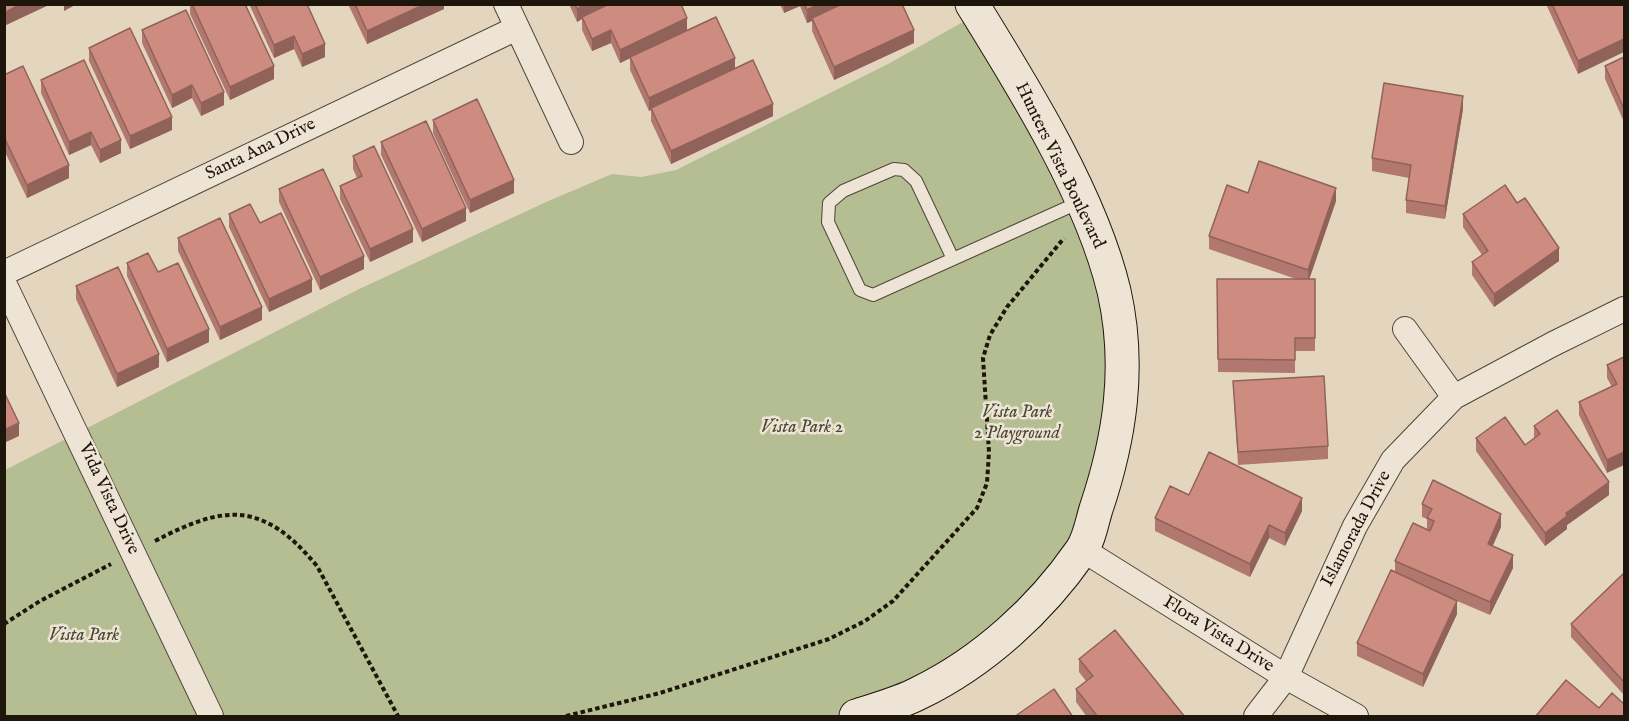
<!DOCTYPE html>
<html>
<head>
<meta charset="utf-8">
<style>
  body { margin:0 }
  #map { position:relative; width:1629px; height:721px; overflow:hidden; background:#e4d6be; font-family:"IM FELL English",serif }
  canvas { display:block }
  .frame { position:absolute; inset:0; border:6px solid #1e150b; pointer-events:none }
</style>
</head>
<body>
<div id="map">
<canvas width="1629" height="721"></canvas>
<div class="frame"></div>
</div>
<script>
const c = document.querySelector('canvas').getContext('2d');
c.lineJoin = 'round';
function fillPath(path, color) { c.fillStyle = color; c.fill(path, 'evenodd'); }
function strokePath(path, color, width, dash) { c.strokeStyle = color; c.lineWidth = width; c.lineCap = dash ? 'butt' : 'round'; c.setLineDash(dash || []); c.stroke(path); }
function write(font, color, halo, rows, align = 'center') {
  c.font = font + ' "IM FELL English",serif'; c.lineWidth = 5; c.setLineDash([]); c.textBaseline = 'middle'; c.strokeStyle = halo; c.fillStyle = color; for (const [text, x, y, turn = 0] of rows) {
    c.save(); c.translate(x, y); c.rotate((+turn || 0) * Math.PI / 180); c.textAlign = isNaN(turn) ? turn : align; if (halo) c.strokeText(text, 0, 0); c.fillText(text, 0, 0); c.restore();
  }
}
fillPath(new Path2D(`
  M977 14 1107 268 1110 468 1024 619 856 716H5V470L355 291 546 202 612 174 641 177 676 170 890 63Z`), '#b4be92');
const lane = new Path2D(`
  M953 259 916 181 904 170 894 169 843 191 829 203 828 222 860 290 873 295 1080 202`);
const street = new Path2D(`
  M506 4 571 142
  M4 273 517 28
  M4 283 211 716
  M1405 329 1454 397
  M1083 550 1286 677 1356 716
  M1256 716 1286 677 1355 526 1393 460 1454 397 1553 344 1624 309`);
const secondary = new Path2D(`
  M856 716C877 709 900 703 919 693 983 662 1041 609 1081 551 1089 540 1092 522 1096 509 1120 438 1131 366 1114 291 1091 195 1024 88 972 4`);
strokePath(lane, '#504538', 14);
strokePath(street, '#504538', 26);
strokePath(secondary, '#1e150b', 35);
strokePath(new Path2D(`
  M155 541C225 504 263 501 317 566L398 716
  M4 624 40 601 111 564
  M566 716 660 693 829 639 865 621 893 601 977 508 987 483 989 452 983 358 990 335 1007 307 1064 238`), '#1e150b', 4, [4.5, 3]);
strokePath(lane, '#ede4d5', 12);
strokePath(street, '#ede4d5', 24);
strokePath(secondary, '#ede4d5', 33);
fillPath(new Path2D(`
  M4 4H49L6 25 4 22Z
  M190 4H192L274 79 230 100 190 14Z
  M249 4H307L325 57 302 67 294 49 274 58Z
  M348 4H444V9L367 44Z
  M569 4H681L687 30 735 69 773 116 671 164 651 121V110L649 111 630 70V58L620 63 611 43 592 51 582 30V19L577 22Z
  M780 4H902L914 43 834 80 812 31V21L807 23 800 6 784 13Z
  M1546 4H1624L1578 74Z
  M142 30 224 105 201 116 192 98 172 108 142 43Z
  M89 48 172 130 130 149 89 61Z
  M1624 57V122L1605 79V66Z
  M4 75 69 178 27 198 4 150Z
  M41 80 121 153 100 163 91 145 69 155 41 93Z
  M1463 109 1445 219 1406 213V200L1409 178 1372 171V158Z
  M433 120 514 193 470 213 433 133Z
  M381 142 466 221 422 242 381 155Z
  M353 156 413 242 370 262 340 199V186L357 178 353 169Z
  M279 189 364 269 320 290 279 202Z
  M1248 193 1336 201 1309 279H1315V351H1295V373L1218 372 1217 279H1296L1209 249V236Z
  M1517 203 1559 261 1494 307 1472 275V262L1482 255 1463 227V214Z
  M229 214 260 223 312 292 269 312 229 227Z
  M178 238 262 320 220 340 178 251Z
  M127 263 158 272 209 342 167 362 127 276Z
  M76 286 159 367 117 387 76 299Z
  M1624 357 1607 473 1579 415V402L1612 387 1607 378V365Z
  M1233 381 1328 446V459L1238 465Z
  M1534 426 1609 495 1567 525V529L1545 546 1476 451V438L1525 445 1534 438Z
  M1422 504 1501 527 1492 546 1513 568 1490 615 1443 595 1457 614 1423 687 1357 656V643L1395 572V561L1427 529V519L1422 517Z
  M1302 511 1285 546 1269 538 1250 577 1155 531V518Z
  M1624 573V695L1571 637V624Z
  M1079 659 1185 717H1087L1076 702V689L1086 681 1079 672Z`), '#b1786f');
fillPath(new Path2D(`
  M21 4 49 5 6 25V12Z
  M64 4H77L64 11Z
  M425 4H444V9L367 44V31Z
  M586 4H614L582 17V19L577 22V9Z
  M784 4H800V6L784 13Z
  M819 4H848L812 18V21L807 23V10Z
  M687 18V31L620 63V50Z
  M611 30V43L592 51V39Z
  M914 30V43L834 80V67Z
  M294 36V49L274 58V45Z
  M1624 39V52L1578 74V61Z
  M325 44V57L302 67V54Z
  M735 58V71L651 108V110L649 111V98Z
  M274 66V79L230 100V87Z
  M192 85V98L172 108V95Z
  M224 92V105L201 116V103Z
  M1463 96V109L1445 219V206Z
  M773 104V116L671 164V151Z
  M172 117V130L130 149V136Z
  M91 132V145L69 155V142Z
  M121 140V153L100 163V150Z
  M69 165V178L27 198V185Z
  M514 180V193L470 213V200Z
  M1336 188V201L1308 283V270Z
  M466 208V221L422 242V229Z
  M413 229V242L370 262V249Z
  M1559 248V261L1494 307V294Z
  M364 256V269L320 290V277Z
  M312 279V292L269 312V299Z
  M262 307V320L220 340V327Z
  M209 329V342L167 362V349Z
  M159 354V367L117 387V374Z
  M19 423V436L4 443V430Z
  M1624 452V465L1607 473V460Z
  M1609 482V495L1567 525V529L1545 546V533L1566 513Z
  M1302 498V511L1285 546V533Z
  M1501 514V527L1488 557V544Z
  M1269 525V538L1250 577V564Z
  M1513 555V568L1490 615V602Z
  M1457 601V614L1423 687V674Z`), '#90625a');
const building = new Path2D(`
  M4 4H21L6 12 4 9Z
  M192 4H245L274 66 230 87Z
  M255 4H307L325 44 302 54 294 36 274 45Z
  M355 4H425L367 31Z
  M575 4H586L577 9Z
  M609 4H681L687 18 620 50 611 30 592 39 582 17Z
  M804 4H819L807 10Z
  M842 4H902L914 30 834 67 812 18Z
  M1552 4H1624V39L1578 61Z
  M186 10 224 92 201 103 192 85 172 95 142 30Z
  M716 17 735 58 649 98 630 57Z
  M130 28 172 117 130 136 89 48Z
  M1624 57V109L1605 66Z
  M84 60 121 140 100 150 91 132 69 142 41 80Z
  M753 60 773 104 671 151 651 108Z
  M23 66 69 165 27 185 4 137V75Z
  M1384 83 1463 96 1445 206 1406 200 1411 165 1372 158Z
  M477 99 514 180 470 200 433 120Z
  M426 121 466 208 422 229 381 142Z
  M374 146 413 229 370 249 340 186 362 176 353 156Z
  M1259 161 1336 188 1308 270 1209 236 1227 185 1248 193Z
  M323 169 364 256 320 277 279 189Z
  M1505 185 1517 203 1525 198 1559 248 1494 294 1472 262 1488 251 1463 214Z
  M250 204 260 223 281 213 312 279 269 299 229 214Z
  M220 218 262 307 220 327 178 238Z
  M148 253 158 272 178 263 209 329 167 349 127 263Z
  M118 267 159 354 117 374 76 286Z
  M1217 279H1315V338H1295V360L1218 359Z
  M1624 357V452L1607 460 1579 402 1617 384 1607 365Z
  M1324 376 1328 446 1238 452 1233 381Z
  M4 392 19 423 4 430Z
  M1557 410 1609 482 1566 513 1567 516 1545 533 1476 438 1505 417 1525 445 1540 434 1534 426Z
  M1209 452 1302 498 1285 533 1269 525 1250 564 1155 518 1170 486 1189 495Z
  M1433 480 1501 514 1488 544 1513 555 1490 602 1395 561 1413 523 1430 531 1434 521 1427 518 1432 509 1422 504Z
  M1391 570 1457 601 1423 674 1357 643Z
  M1624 573V682L1571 624Z
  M1115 630 1185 717H1098L1076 689 1093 676 1079 659Z
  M1566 680 1599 708 1612 693 1624 704V717H1535Z
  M1054 689 1073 717H1014Z`);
fillPath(building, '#ce8c81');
strokePath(building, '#90625a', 1.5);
write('18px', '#1e150b', '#ede4d5', [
  ["Santa Ana Drive",261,150,-26],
  ["Hunters Vista Boulevard",1059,166,64],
  ["Vida Vista Drive",108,499,65],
  ["Islamorada Drive",1357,529,-62],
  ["Flora Vista Drive",1218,635,32]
]);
write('italic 18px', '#4b4834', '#ede4d5', [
  ["Vista Park",1017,413],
  ["2 Playground",1017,434],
  ["Vista Park 2",802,428],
  ["Vista Park",84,636]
]);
</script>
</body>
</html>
